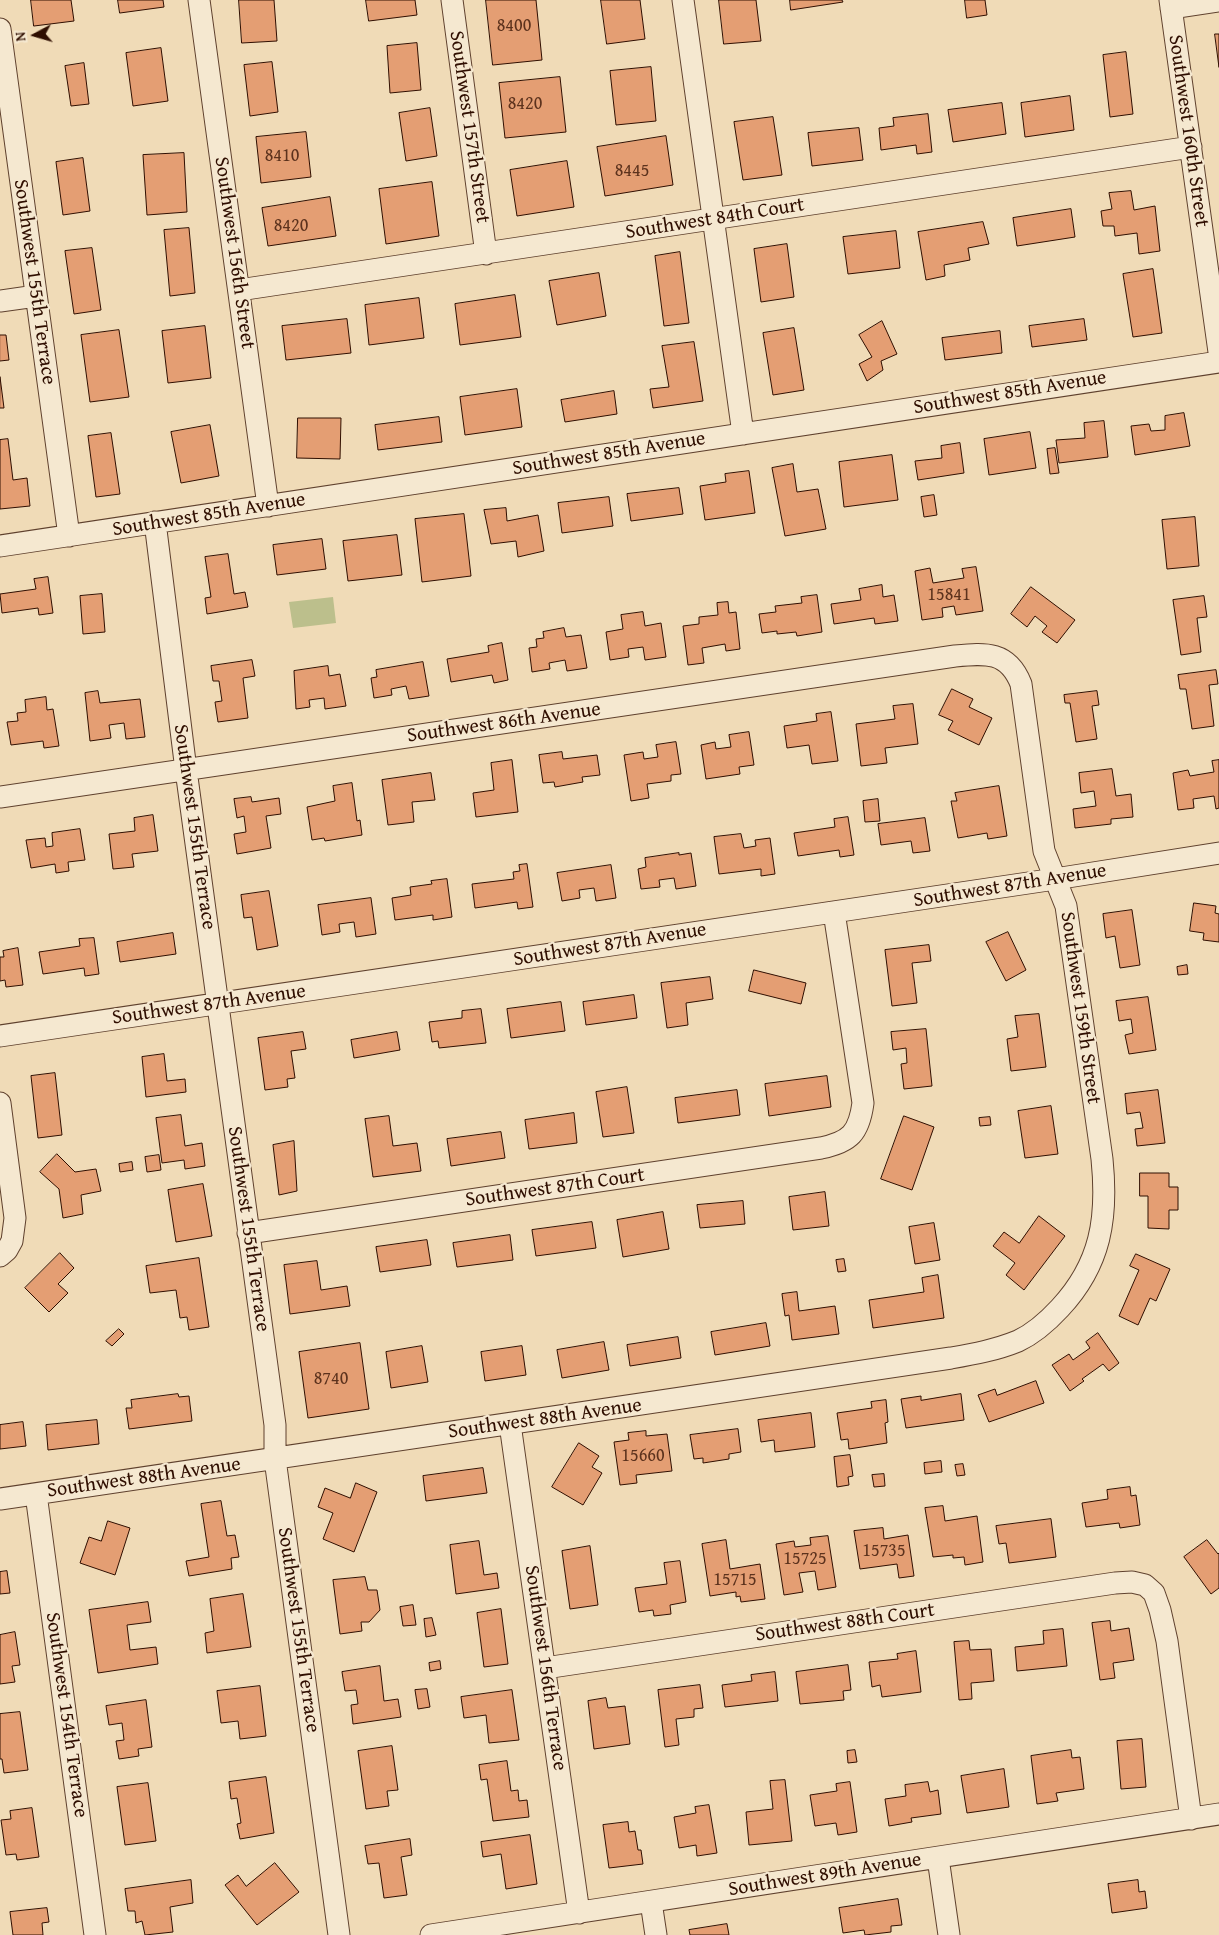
<!DOCTYPE html>
<html>
<head>
<meta charset="utf-8">
<style>
  body { margin:0 }
  #map { position:relative; width:1219px; height:1935px; overflow:hidden; background:#f0dbb7; font-family:"Gentium Book Plus",serif }
  canvas { display:block }
  .north { position:absolute; left:10px; top:10px; width:50px; height:50px; -webkit-text-stroke:4px #f5e8d0; paint-order:stroke; rotate:264deg; font-size:14px; font-weight:700; line-height:20px; text-align:center; color:#2f0e00 }
  .north::after { content:''; display:block; margin:auto; width:18px; height:22px; background:#2f0e00; clip-path:polygon(50% 0,100% 100%,50% 72%,0 100%) }
</style>
</head>
<body>
<div id="map">
<canvas width="1219" height="1935"></canvas>
<div class="north">N</div>
</div>
<script>
const c = document.querySelector('canvas').getContext('2d');
c.lineJoin = 'round';
function fillPath(path, color) { c.fillStyle = color; c.fill(path, 'evenodd'); }
function strokePath(path, color, width, dash) { c.strokeStyle = color; c.lineWidth = width; c.lineCap = dash ? 'butt' : 'round'; c.setLineDash(dash || []); c.stroke(path); }
function write(font, color, halo, rows, align = 'center') {
  c.font = font + ' "Gentium Book Plus",serif'; c.lineWidth = 4.5; c.setLineDash([]); c.textBaseline = 'middle'; c.strokeStyle = halo; c.fillStyle = color; for (const [text, x, y, turn = 0] of rows) {
    c.save(); c.translate(x, y); c.rotate((+turn || 0) * Math.PI / 180); c.textAlign = isNaN(turn) ? turn : align; if (halo) c.strokeText(text, 0, 0); c.fillText(text, 0, 0); c.restore();
  }
}
fillPath(new Path2D(`
  M333 597 336 623 293 628 289 602Z`), '#bcbf8c');
const building = new Path2D(`
  M31 0H71L74 21 34 26Z
  M118 0H163L164 7 120 13Z
  M239 0H274L277 41 242 43Z
  M366 0H415L417 15 369 21Z
  M486 0H536L542 60 493 65Z
  M601 0H640L645 39 607 44Z
  M719 0H756L761 41 724 44Z
  M790 0H842L843 2 791 10Z
  M965 0H985L987 15 967 18Z
  M1215 34H1219V67Z
  M417 43 421 90 390 93 387 46Z
  M161 48 168 101 133 106 126 53Z
  M1126 52 1133 114 1110 117 1103 55Z
  M272 62 278 112 250 116 244 65Z
  M84 63 89 104 71 106 65 66Z
  M651 67 656 121 616 125 610 71Z
  M560 77 566 132 505 138 499 83Z
  M1070 96 1074 130 1025 137 1021 103Z
  M1002 103 1006 134 953 142 948 110Z
  M430 108 437 156 406 161 399 113Z
  M928 114 932 152 917 154 916 145 881 150 879 128 894 126 893 118Z
  M773 117 782 175 743 180 734 122Z
  M859 128 863 160 812 166 808 133Z
  M306 132 311 177 261 183 256 137Z
  M666 136 673 185 605 196 597 147Z
  M184 153 187 212 147 215 143 155Z
  M83 158 90 211 63 215 56 162Z
  M567 161 574 207 517 216 510 170Z
  M432 182 439 236 386 244 379 189Z
  M1131 191 1134 210 1155 206 1160 251 1139 254 1137 233 1115 236 1114 226H1103L1101 211 1112 209 1109 193Z
  M330 197 336 236 268 246 262 208Z
  M1071 209 1075 237 1017 246 1013 218Z
  M983 222 989 244 968 248 970 260 944 265 945 276 926 280 918 232Z
  M189 228 195 293 170 296 164 230Z
  M896 231 900 268 848 274 843 237Z
  M787 244 794 297 761 302 754 249Z
  M92 248 101 310 74 314 65 251Z
  M680 252 689 323 664 326 655 256Z
  M1153 269 1162 333 1133 337 1123 274Z
  M599 273 606 316 557 325 549 281Z
  M515 295 521 337 460 345 455 304Z
  M419 298 424 338 369 345 365 305Z
  M347 319 351 353 286 360 282 326Z
  M1084 319 1087 340 1032 347 1029 326Z
  M882 321 897 354 881 361 883 370 867 381 859 364 872 357 859 335Z
  M205 326 211 378 168 383 162 331Z
  M794 328 804 390 773 395 763 333Z
  M119 330 129 397 90 402 81 335Z
  M1000 331 1002 353 945 360 942 338Z
  M0 335H6L9 360 0 361Z
  M694 342 703 401 653 408 650 389 669 387 662 346Z
  M0 377 4 408H0Z
  M517 389 522 427 465 435 460 397Z
  M614 391 617 414 565 422 561 400Z
  M1184 413 1190 446 1135 455 1131 426 1149 424 1151 431 1165 430V416Z
  M439 417 442 442 378 450 375 425Z
  M298 418H341L340 459 297 458Z
  M1104 421 1108 457 1059 463 1056 440 1085 438 1084 423Z
  M210 425 219 476 181 483 171 432Z
  M1030 432 1036 468 989 475 984 439Z
  M111 433 120 494 96 497 88 436Z
  M8 439 13 480 27 478 30 506 0 509V440Z
  M960 443 964 473 918 480 915 461 942 458 941 446Z
  M1055 448 1059 473 1050 474 1047 449Z
  M892 455 898 500 844 507 839 462Z
  M793 464 797 492 818 489 826 529 785 536 772 468Z
  M749 471 755 513 705 520 700 486 726 482 725 474Z
  M679 488 683 514 631 521 627 494Z
  M934 495 937 515 924 517 921 497Z
  M609 497 613 526 562 533 558 503Z
  M506 508 507 521 538 515 544 551 518 557 516 541 491 544 484 510Z
  M464 514 471 576 422 582 415 519Z
  M1195 517 1199 566 1167 569 1162 520Z
  M397 535 402 575 348 581 343 541Z
  M322 539 326 569 277 575 273 545Z
  M228 554 234 594 245 592 248 607 207 614 205 598 211 597 205 557Z
  M976 567 983 611 956 615 954 606 942 608 943 617 922 620 915 571 930 568 933 583 964 578 962 569Z
  M48 577 53 613 39 615 38 608 2 613 0 594 36 589 34 579Z
  M882 585 883 597 894 595 898 621 875 624 874 618 834 624 831 604 861 600 859 589Z
  M1031 587 1075 620 1057 643 1042 632 1047 626 1035 616 1027 627 1011 614Z
  M102 594 105 632 83 634 80 596Z
  M817 595 822 632 797 636 796 632 777 634V631L762 633 759 614 776 612 775 606 802 603 801 597Z
  M1204 596 1207 617 1197 618 1201 652 1181 655 1173 600Z
  M728 602 729 613 736 612 740 649 726 651 725 644 702 648 704 663 688 665 683 626 699 624V617L718 615 717 603Z
  M643 612 645 626 661 623 666 657 645 660 643 647 628 649 629 657 610 660 606 632 623 629 621 615Z
  M564 628 566 637 581 635 587 668 567 671 565 660 549 663 550 669 532 672 529 648 537 647 536 639 544 638 543 632Z
  M502 643 508 680 494 683 492 675 451 682 447 659 489 652 488 646Z
  M252 660 255 676 243 678 248 718 218 722 215 702 222 701 219 681H213L211 666Z
  M423 662 429 696 409 699 406 686 391 689 392 695 374 698 371 678 377 677 376 670Z
  M328 666 329 676 340 674 346 706 325 709 324 698 309 700 310 707 296 709 294 671Z
  M1216 670 1218 684 1209 685 1214 726 1192 729 1186 689H1180L1178 675Z
  M952 689 973 699 969 707 992 718 979 745 948 730 953 721 939 715Z
  M98 691 100 703 140 699 145 737 126 739 124 723 109 725 111 738 90 741 85 693Z
  M1097 691 1099 705 1092 706 1097 739 1076 742 1070 703H1065L1064 695Z
  M46 697 47 710 53 709 59 746 44 748 43 741 11 745 7 722 18 721 17 713 26 712 25 700Z
  M913 704 918 744 885 748 887 763 861 766 856 724 895 719 893 706Z
  M831 712 838 761 812 764 809 745 787 748 784 726 817 721 816 714Z
  M749 732 754 765 739 767 740 774 706 779 701 745 715 742 716 749 731 747 729 735Z
  M676 742 681 774 671 775V781L647 784 649 798 631 801 624 755 643 752 644 759 658 757 656 745Z
  M562 752 563 759 597 755 600 775 582 777 583 782 555 787 554 782 543 783 539 755Z
  M512 760 518 812 476 817 473 793 494 790 491 763Z
  M1219 760V808L1216 809 1214 796 1193 799 1194 808 1178 810 1173 773 1188 770 1190 776 1214 772 1212 761Z
  M1112 769 1116 796 1131 794 1133 817 1111 819V824L1075 828 1073 809 1096 806 1094 791 1081 793 1079 773Z
  M431 773 435 800 412 802 414 822 388 825 382 780Z
  M352 783 357 821 360 820 362 835 325 841 324 838 312 840 307 807 335 801 333 786Z
  M999 786 1007 836 988 839 987 833 958 838 951 801H957L955 793Z
  M251 797 252 802 279 798 281 814 266 816 271 848 237 854 234 834 246 832 244 816 237 818 234 799Z
  M878 799 880 821 865 822 863 801Z
  M153 815 158 851 132 854 134 867 113 869 109 834 135 831 134 818Z
  M848 817 854 855 840 857 839 850 798 856 794 833 835 827 834 819Z
  M925 818 930 851 913 853 911 841 881 845 878 824Z
  M80 829 85 860 68 862 69 871 56 873 55 864 31 868 26 840 45 838 46 847 53 846 52 833Z
  M741 834 744 848 756 846 755 840 770 838 775 874 761 876V869L719 874 714 837Z
  M679 853V855L691 853 696 886 676 889 674 878 659 880 660 887 641 889 638 869 646 867 645 858Z
  M527 864 533 907 518 909 517 902 475 908 472 884 514 879 513 872 520 871 519 865Z
  M611 865 616 898 596 901 594 888 579 890 580 898 562 901 557 873Z
  M447 879 452 917 433 920V915L395 920 392 898 411 895 410 887 432 884 431 881Z
  M269 891 278 946 257 950 252 917 244 918 241 895Z
  M371 898 376 934 356 937 354 922 339 924 340 932 322 935 318 905Z
  M1194 903 1216 906 1215 913 1219 914V942L1203 940 1204 933 1190 931Z
  M1132 910 1140 965 1120 968 1115 936 1106 938 1103 914Z
  M1008 932 1026 970 1006 981 986 942Z
  M173 933 176 954 120 962 117 942Z
  M94 938 99 974 85 976 84 968 43 974 39 952 80 946 79 939Z
  M929 945 931 961 912 963 917 1003 892 1006 885 950Z
  M18 948 23 985 6 987 5 980 0 981V957H4L3 951Z
  M1187 965 1188 974 1178 975 1177 967Z
  M754 970 806 983 801 1004 749 991Z
  M710 977 713 999 686 1003 688 1025 667 1028 661 983Z
  M634 995 637 1018 586 1025 583 1002Z
  M1148 997 1156 1050 1129 1054 1125 1035 1133 1033 1131 1019 1119 1021 1116 1001Z
  M561 1002 565 1031 511 1038 507 1009Z
  M481 1009 486 1043 439 1048 438 1041 432 1042 429 1022 462 1018V1011Z
  M1039 1014 1046 1067 1011 1071 1007 1039 1018 1037 1015 1016Z
  M926 1029 932 1086 904 1089 901 1064 907 1063 906 1048 893 1050 891 1032Z
  M303 1032 306 1049 291 1051 295 1078 287 1079 288 1087 265 1090 258 1038Z
  M397 1032 400 1050 354 1058 351 1040Z
  M164 1054 167 1081 185 1079 186 1092 146 1097 142 1057Z
  M55 1073 62 1135 38 1138 31 1076Z
  M827 1076 831 1107 769 1116 765 1084Z
  M627 1087 634 1133 603 1137 596 1092Z
  M737 1090 740 1115 678 1123 675 1098Z
  M1158 1090 1165 1143 1137 1146 1135 1129 1143 1128 1140 1112 1127 1114 1125 1094Z
  M1051 1106 1058 1154 1025 1158 1018 1111Z
  M574 1113 577 1143 529 1149 525 1120Z
  M181 1115 185 1146 202 1143 205 1166 185 1169 184 1160 162 1163 156 1118Z
  M389 1116 393 1146 417 1143 421 1171 373 1177 365 1119Z
  M904 1116 934 1127 912 1190 881 1179Z
  M990 1117 991 1125 980 1126 979 1118Z
  M501 1132 505 1158 451 1166 447 1139Z
  M294 1141 297 1191 279 1195 273 1145Z
  M57 1154 75 1172 96 1169 101 1191 81 1195 83 1214 63 1218 59 1189 40 1172Z
  M159 1155 161 1170 147 1172 145 1157Z
  M132 1162 133 1170 120 1172 119 1164Z
  M1140 1173H1169V1187H1178V1210H1169V1229L1148 1228V1196H1140Z
  M203 1184 212 1236 176 1242 168 1190Z
  M825 1192 829 1226 793 1230 789 1197Z
  M743 1201 745 1224 700 1228 697 1205Z
  M663 1212 669 1249 623 1257 617 1220Z
  M1039 1216 1065 1236 1024 1290 1006 1275 1015 1263 993 1246 1004 1232 1019 1243Z
  M592 1222 596 1248 536 1256 532 1230Z
  M934 1223 940 1260 915 1264 909 1227Z
  M510 1235 513 1260 457 1267 453 1243Z
  M427 1240 431 1265 380 1272 376 1247Z
  M60 1253 74 1268 58 1284 68 1293 49 1312 25 1288Z
  M1136 1254 1170 1269 1156 1301 1150 1298 1138 1325 1119 1316 1139 1270 1130 1266Z
  M199 1258 209 1327 189 1330 187 1317 180 1318 176 1290 150 1293 146 1266Z
  M844 1259 846 1271 838 1272 836 1260Z
  M317 1261 321 1290 347 1286 350 1306 290 1314 284 1265Z
  M938 1275 944 1318 873 1328 869 1300 924 1292 922 1278Z
  M797 1292 799 1311 835 1306 839 1334 792 1340 789 1315 785 1316 782 1294Z
  M766 1323 770 1346 715 1355 711 1332Z
  M119 1329 124 1334 112 1346 106 1341Z
  M1098 1333 1119 1363 1109 1371 1103 1364 1082 1379 1084 1381 1070 1391 1052 1365 1069 1354 1073 1360 1090 1348 1086 1342Z
  M678 1337 681 1358 630 1366 627 1345Z
  M604 1342 609 1370 562 1378 557 1350Z
  M360 1343 369 1409 308 1418 299 1352Z
  M422 1346 428 1382 391 1388 386 1352Z
  M522 1346 526 1375 485 1381 481 1352Z
  M1036 1381 1044 1403 989 1422 978 1395 995 1389 997 1395Z
  M178 1394 179 1397 189 1396 192 1421 129 1429 126 1408H132L131 1400Z
  M961 1394 964 1420 906 1428 901 1399 921 1396V1400Z
  M886 1400 888 1422 885 1423 887 1443 849 1449 848 1439 841 1440 837 1413 872 1408 871 1402Z
  M811 1413 815 1447 775 1452 774 1440 761 1442 758 1420Z
  M97 1420 99 1444 48 1450 46 1425Z
  M23 1422 26 1446 0 1449V1425Z
  M738 1429 741 1452 729 1454V1459L703 1463V1458L694 1459 690 1435Z
  M646 1431V1436L667 1434 672 1471 636 1475 637 1483 620 1485 614 1442 629 1440 628 1433Z
  M579 1443 599 1456 592 1467 602 1473 583 1505 552 1487Z
  M850 1455 853 1476 848 1477 849 1485 837 1487 834 1457Z
  M941 1461 942 1472 925 1474 924 1463Z
  M963 1464 965 1475 957 1476 955 1465Z
  M483 1468 487 1493 426 1501 423 1476Z
  M884 1474 885 1486 874 1487 872 1475Z
  M356 1483 377 1492 354 1552 323 1539 333 1513 318 1507 325 1488 350 1498Z
  M1130 1487 1131 1496 1136 1495 1140 1525 1120 1528 1119 1523 1086 1527 1082 1503 1108 1499 1107 1490Z
  M221 1501 227 1536 235 1535 239 1557 231 1558 232 1569 189 1576 186 1561 209 1557 201 1504Z
  M943 1506 945 1521 977 1516 983 1562 965 1565 964 1557 953 1558V1555L933 1557 925 1508Z
  M1051 1519 1056 1557 1009 1563 1006 1543 999 1544 996 1526Z
  M108 1521 130 1528 115 1575 80 1563 89 1537 101 1541Z
  M883 1528 884 1539 908 1535 914 1576 899 1578 897 1564 860 1569 854 1531Z
  M828 1536 836 1587 818 1590 815 1571 799 1573 803 1592 784 1595 776 1544 794 1541 795 1547 811 1545 810 1538Z
  M726 1540 730 1569 760 1564 765 1599 741 1602 740 1596 736 1597V1592L710 1596 702 1544Z
  M1207 1540 1218 1554 1219 1553V1588L1211 1594 1184 1557Z
  M479 1541 484 1575 497 1573 499 1588 456 1594 450 1545Z
  M590 1546 598 1605 570 1609 562 1551Z
  M680 1561 686 1602 670 1605 671 1614 654 1616 653 1610 639 1612 635 1588 667 1584 664 1563Z
  M7 1571 10 1593 0 1594V1572Z
  M365 1577 368 1590H377L380 1610 369 1622H361L362 1631 340 1634 333 1580Z
  M243 1594 251 1647 207 1653 205 1633 214 1631 210 1599Z
  M148 1602 151 1622 127 1625 130 1650 156 1647 158 1664 98 1673 89 1610Z
  M413 1605 416 1625 403 1626 400 1607Z
  M501 1609 508 1664 484 1667 477 1613Z
  M432 1618 436 1635 426 1637 424 1619Z
  M1110 1621 1111 1631 1129 1628 1134 1660 1113 1663 1115 1678 1100 1680 1092 1623Z
  M1063 1629 1067 1666 1017 1671 1015 1647 1044 1644 1043 1631Z
  M15 1632 20 1665 12 1666 15 1682 0 1684V1635Z
  M969 1641 970 1650 991 1649 994 1681 971 1683 972 1699 959 1700 954 1642Z
  M916 1651 921 1692 882 1697 880 1685 872 1687 869 1662 898 1659 897 1654Z
  M440 1661 441 1669 430 1671 429 1663Z
  M848 1665 851 1690 843 1691 844 1700 800 1704 796 1672Z
  M380 1666 384 1701 398 1699 401 1717 353 1724 351 1705 358 1704 356 1690 345 1691 342 1672Z
  M775 1672 778 1701 725 1707 722 1685 752 1681 751 1675Z
  M700 1685 703 1708 694 1709V1717L676 1719 679 1745 665 1747 658 1690Z
  M260 1686 266 1736 240 1739 238 1721 221 1723 217 1691Z
  M427 1689 430 1707 418 1709 415 1690Z
  M512 1690 519 1740 489 1743 486 1715 464 1718 461 1697Z
  M606 1698 608 1708 625 1706 630 1744 594 1749 588 1701Z
  M146 1700 152 1747 138 1749 139 1756 119 1759 116 1741 124 1740 122 1723 109 1725 106 1706Z
  M20 1712 28 1770 4 1773 2 1759H0V1714Z
  M1142 1739 1146 1787 1121 1789 1117 1741Z
  M392 1746 398 1790 387 1791 389 1806 366 1809 358 1751Z
  M855 1750 857 1762 848 1763 847 1751Z
  M1071 1750 1072 1758 1080 1757 1084 1789 1056 1793 1058 1801 1037 1804 1031 1756Z
  M507 1761 511 1791 518 1790 519 1801 527 1800 529 1817 493 1821 487 1779 481 1780 479 1765Z
  M1004 1769 1009 1807 967 1813 961 1776Z
  M266 1777 274 1833 240 1839 237 1824 241 1823 237 1798 231 1799 229 1782Z
  M785 1780 792 1841 749 1845 746 1812 773 1809 770 1781Z
  M850 1782 857 1832 838 1835 836 1823 815 1826 810 1795 837 1791 836 1784Z
  M928 1782 930 1792 938 1790 941 1814 911 1818 912 1822 889 1826 885 1799 906 1796 905 1785Z
  M148 1783 156 1841 125 1845 117 1787Z
  M709 1805 717 1853 697 1856 696 1845 679 1848 674 1817 696 1813 695 1807Z
  M32 1808 39 1857 17 1860 16 1854 6 1855 1 1820 11 1819 10 1811Z
  M628 1822 629 1832 635 1831 638 1850H641L643 1864 609 1868 603 1825Z
  M530 1835 537 1884 506 1889 501 1854 483 1857 481 1842Z
  M410 1839 412 1855 401 1857 407 1895 384 1898 379 1863 368 1864 365 1846Z
  M275 1863 299 1892 257 1925 225 1885 238 1875 246 1886Z
  M191 1880 193 1903 170 1907 173 1932 145 1935 142 1921 136 1923 135 1911H128L125 1889Z
  M1138 1880 1139 1892 1145 1891 1147 1908 1112 1913 1108 1884Z
  M898 1899 902 1925 891 1926V1932L865 1935 864 1930 843 1933 839 1908Z
  M47 1908 49 1922 42 1923 43 1935H13L10 1912Z
  M727 1924 729 1935H690L689 1930Z`);
fillPath(building, '#e49e73');
strokePath(building, '#2f0e00', 1);
const minor = new Path2D(`
  M199 0 268 506
  M452 0 486 254
  M683 0 743 434
  M1170 0 1219 352
  M1171 8 1219 1
  M0 29 69 536
  M239 290 1191 147
  M0 301 36 296
  M155 522 186 770 275 1425V1459L339 1935
  M0 546 1219 362
  M0 797 955 656C986 653 1008 651 1021 684L1044 851 1066 906 1102 1159C1108 1218 1101 1264 1060 1308 1048 1321 1033 1334 1018 1341 996 1350 974 1354 951 1358L0 1499
  M0 1036 1055 879 1219 853
  M0 1103 15 1218 12 1241 7 1250 0 1256
  M248 1233 821 1148C850 1142 859 1133 863 1103L834 912
  M510 1424 579 1913
  M36 1494 95 1935
  M545 1668 1115 1583 1132 1582 1145 1585 1154 1593 1160 1610 1167 1641 1191 1819
  M938 1858 949 1935
  M651 1902 656 1935
  M431 1935 1219 1814`);
strokePath(minor, '#5f412e', 23);
strokePath(minor, '#f5e8d0', 21);
write('18px', '#5c321d', null, [
  ["8400",514,26],
  ["8420",525,104],
  ["8410",282,156],
  ["8445",632,171],
  ["8420",291,226],
  ["15841",949,595],
  ["8740",331,1379],
  ["15660",643,1456],
  ["15735",884,1551],
  ["15725",805,1559],
  ["15715",735,1580]
]);
write('20px', '#2f0e00', '#f5e8d0', [
  ["Southwest 157th Street",469,127,82],
  ["Southwest 160th Street",1188,131,82],
  ["Southwest 84th Court",715,219,-9],
  ["Southwest 156th Street",234,253,82],
  ["Southwest 155th Terrace",34,282,82],
  ["Southwest 85th Avenue",1010,393,-9],
  ["Southwest 85th Avenue",609,454,-9],
  ["Southwest 85th Avenue",209,515,-9],
  ["Southwest 86th Avenue",504,723,-8],
  ["Southwest 155th Terrace",194,827,82],
  ["Southwest 87th Avenue",1010,886,-9],
  ["Southwest 87th Avenue",610,945,-9],
  ["Southwest 87th Avenue",209,1005,-8],
  ["Southwest 159th Street",1080,1008,82],
  ["Southwest 87th Court",555,1188,-8],
  ["Southwest 155th Terrace",248,1229,82],
  ["Southwest 88th Avenue",545,1419,-8],
  ["Southwest 88th Avenue",144,1478,-8],
  ["Southwest 88th Court",845,1623,-8],
  ["Southwest 155th Terrace",298,1630,82],
  ["Southwest 156th Terrace",545,1668,82],
  ["Southwest 154th Terrace",66,1715,82],
  ["Southwest 89th Avenue",825,1875,-9]
]);
</script>
</body>
</html>
